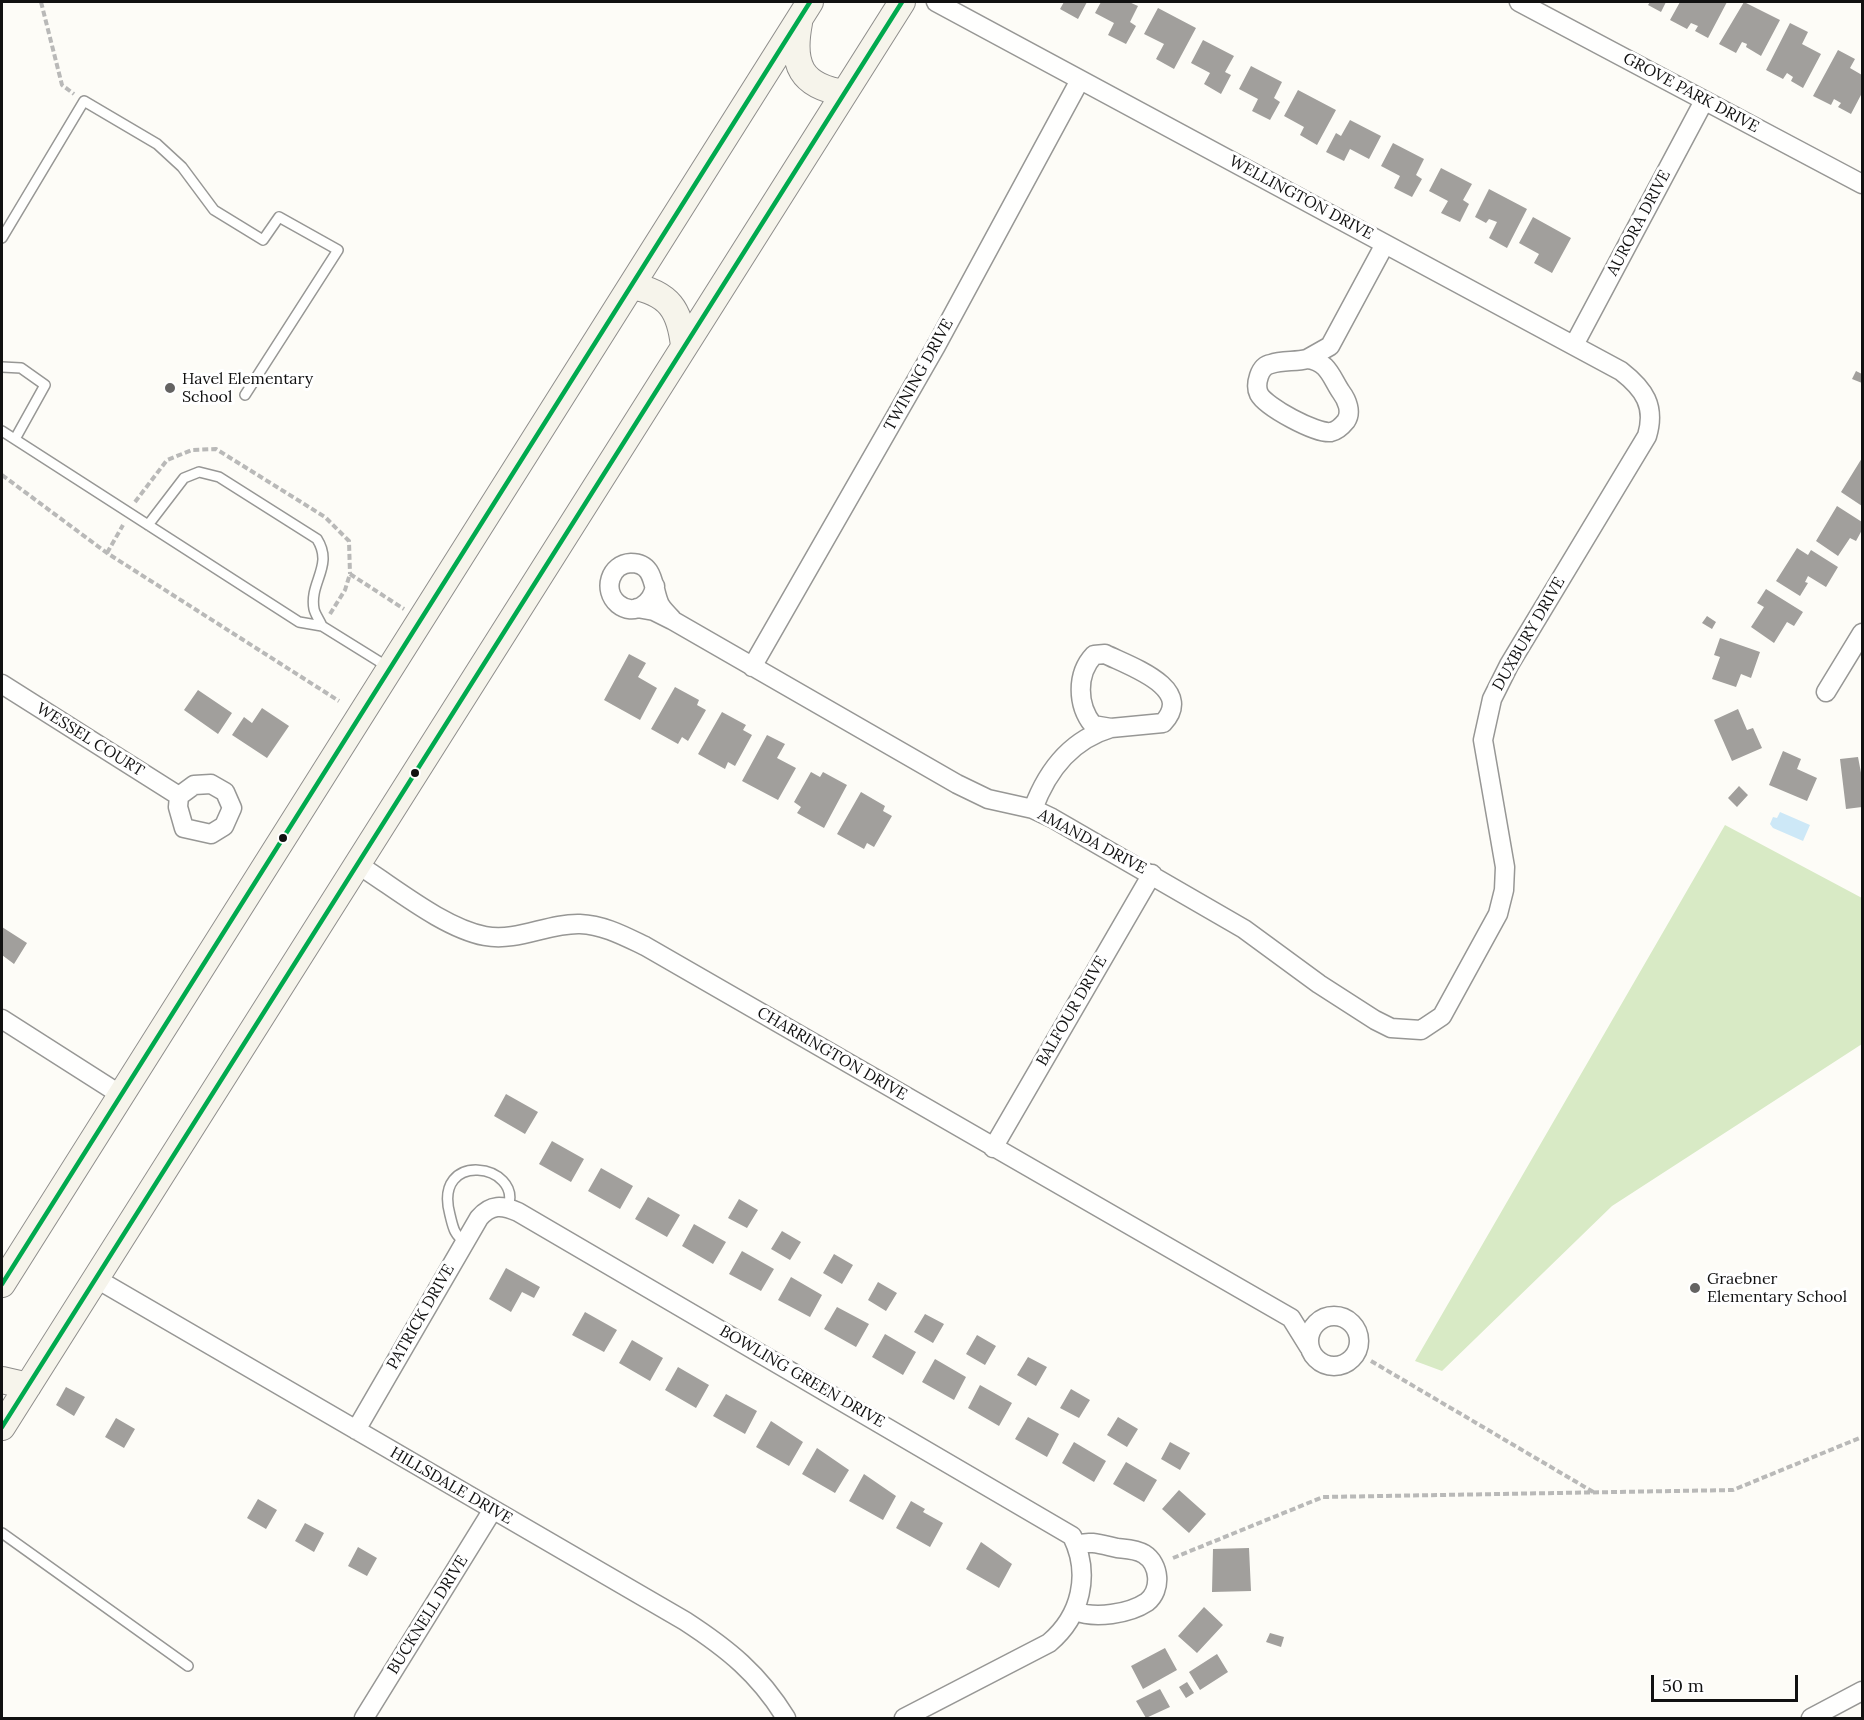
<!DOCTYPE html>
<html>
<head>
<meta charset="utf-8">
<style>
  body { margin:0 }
  #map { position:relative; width:1864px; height:1720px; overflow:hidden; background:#fdfcf7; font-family:Lora,serif }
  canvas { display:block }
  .frame { position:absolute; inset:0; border:3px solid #111; pointer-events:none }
  .scale { position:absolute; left:1651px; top:1675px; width:147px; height:27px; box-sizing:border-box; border:3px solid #111; border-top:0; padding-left:8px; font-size:18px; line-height:21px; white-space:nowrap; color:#111; -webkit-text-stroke:4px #fff; paint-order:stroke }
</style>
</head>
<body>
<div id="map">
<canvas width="1864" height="1720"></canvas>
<div class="frame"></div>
<div class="scale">50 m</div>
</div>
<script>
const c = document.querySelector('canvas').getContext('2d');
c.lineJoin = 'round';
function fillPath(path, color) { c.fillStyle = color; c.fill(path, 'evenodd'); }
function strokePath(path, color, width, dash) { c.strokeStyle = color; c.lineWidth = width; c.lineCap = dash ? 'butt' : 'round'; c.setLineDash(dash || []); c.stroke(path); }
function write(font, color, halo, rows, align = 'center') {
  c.font = font + ' Lora,serif'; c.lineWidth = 6; c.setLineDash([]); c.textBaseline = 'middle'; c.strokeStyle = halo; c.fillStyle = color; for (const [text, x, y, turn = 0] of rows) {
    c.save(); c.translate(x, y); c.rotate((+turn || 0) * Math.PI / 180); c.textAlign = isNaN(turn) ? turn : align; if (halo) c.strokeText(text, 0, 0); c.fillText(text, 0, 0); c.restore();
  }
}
fillPath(new Path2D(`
  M1725 825 1862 898V1044L1612 1206 1442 1371 1415 1361Z`), '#d8eac5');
fillPath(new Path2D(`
  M1780 812 1810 825 1803 841 1773 828 1770 824 1773 817 1777 818Z`), '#cde8f7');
fillPath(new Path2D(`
  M1064 2H1087L1078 19 1060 9Z
  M1101 2H1129L1138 6 1130 22 1136 26 1126 44 1108 35 1114 23 1095 13Z
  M1650 2H1666L1661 12 1648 5Z
  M1680 2H1727L1708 38 1695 31 1698 26 1691 23 1687 29 1670 20Z
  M1744 2 1780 20 1761 56 1746 47 1747 44 1742 42 1736 53 1719 44Z
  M1158 8 1196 28 1174 69 1156 59 1164 44 1144 34Z
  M1790 23 1808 32 1802 44 1821 54 1803 88 1791 81 1793 77 1787 73 1783 79 1766 70Z
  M1203 40 1234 56 1225 72 1231 75 1221 94 1204 84 1210 73 1191 63Z
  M1838 50 1855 59 1850 68 1862 75V93L1851 114 1838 107 1841 103 1834 99 1831 105 1813 96Z
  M1251 66 1282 82 1274 98 1280 102 1270 120 1252 111 1258 99 1239 89Z
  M1298 90 1336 110 1317 145 1300 135 1304 127 1284 116Z
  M1350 120 1381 136 1369 159 1350 149 1344 161 1326 152 1336 133 1341 136Z
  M1393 143 1424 159 1416 175 1422 179 1412 197 1394 188 1400 176 1381 166Z
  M1441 168 1472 184 1463 200 1469 204 1460 222 1441 213 1448 201 1429 191Z
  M1489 189 1527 209 1507 248 1489 238 1497 222 1489 219 1486 223 1475 217Z
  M1533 217 1571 238 1552 273 1534 263 1539 254 1519 243Z
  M1856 371 1862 374V383L1852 379Z
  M1862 458V506L1841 492Z
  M1837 506 1862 522V530L1856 541 1850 538 1838 556 1816 541Z
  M1797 548 1808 555 1811 550 1838 567 1826 587 1808 576 1805 582 1808 583 1800 596 1776 581Z
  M1766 589 1803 612 1794 626 1787 622 1774 643 1751 627 1764 607 1757 603Z
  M1707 616 1716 622 1712 629 1702 623Z
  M1720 638 1760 652 1751 678 1741 674 1736 687 1712 679 1720 657 1714 655Z
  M629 654 646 663 638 677 657 688 640 720 604 700Z
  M675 687 699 700 697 705 706 710 688 741 682 737 678 744 651 729Z
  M198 690 232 713 218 734 184 710Z
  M262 708 289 726 267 758 232 735 244 717 252 723Z
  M1738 709 1747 730 1753 728 1762 748 1732 761 1714 720Z
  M722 712 746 725 743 730 752 735 735 766 728 762 725 769 698 754Z
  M767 735 785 744 777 758 796 768 778 800 742 781Z
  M1783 751 1801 759 1797 769 1817 778 1807 801 1769 785Z
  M1858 757 1862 778V807L1846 809 1840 759Z
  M811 772 820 777 823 772 847 785 824 828 797 813 801 807 794 802Z
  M1739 786 1748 795 1737 807 1728 798Z
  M861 792 885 806 883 811 892 816 874 847 867 843 864 849 837 834Z
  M2 927 27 943 14 964 2 955Z
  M506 1094 538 1112 525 1134 494 1116Z
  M552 1141 584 1159 571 1182 539 1164Z
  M601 1168 633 1186 620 1209 588 1191Z
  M648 1197 680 1215 667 1237 635 1219Z
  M739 1199 758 1210 747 1228 728 1218Z
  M694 1224 726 1242 713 1264 682 1246Z
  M782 1231 801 1242 790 1260 771 1249Z
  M742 1251 774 1269 761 1291 729 1274Z
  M834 1254 853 1265 842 1284 823 1273Z
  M506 1268 540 1287 534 1298 522 1292 511 1312 489 1299Z
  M791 1277 822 1295 810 1317 778 1300Z
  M878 1282 897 1293 886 1311 868 1300Z
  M837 1307 869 1324 856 1347 824 1329Z
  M585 1312 617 1330 604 1352 572 1335Z
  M925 1314 944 1324 933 1343 914 1332Z
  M885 1334 916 1352 903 1375 872 1357Z
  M977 1335 996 1346 985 1365 966 1354Z
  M632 1340 663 1358 650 1381 619 1363Z
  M1028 1357 1047 1367 1036 1386 1017 1375Z
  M935 1359 966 1377 954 1400 922 1382Z
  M678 1367 709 1385 696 1408 665 1390Z
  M980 1385 1012 1403 999 1426 968 1408Z
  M66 1387 85 1397 74 1416 56 1405Z
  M1071 1389 1090 1400 1079 1418 1060 1408Z
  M726 1394 757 1411 745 1434 713 1416Z
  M1028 1417 1059 1434 1047 1457 1015 1439Z
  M1118 1417 1138 1429 1127 1447 1107 1435Z
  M116 1418 135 1429 124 1448 105 1437Z
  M771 1421 803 1442 789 1466 756 1447Z
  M1074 1442 1106 1461 1094 1482 1062 1463Z
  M1170 1442 1190 1453 1180 1470 1161 1459Z
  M817 1448 849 1470 835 1493 802 1474Z
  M1126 1462 1157 1480 1144 1502 1113 1484Z
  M864 1474 896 1496 883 1520 849 1501Z
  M1179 1490 1206 1514 1189 1533 1162 1509Z
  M258 1499 277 1510 266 1529 247 1518Z
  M911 1501 925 1509 923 1512 943 1523 930 1547 896 1528Z
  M305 1523 324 1533 314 1552 295 1541Z
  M981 1542 1012 1564 999 1588 966 1569Z
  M358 1547 377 1558 367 1576 348 1566Z
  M1249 1548 1251 1591 1212 1592 1213 1549Z
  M1204 1607 1223 1625 1197 1653 1178 1636Z
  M1270 1633 1284 1637 1281 1647 1266 1642Z
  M1165 1648 1177 1670 1143 1689 1131 1666Z
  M1217 1654 1228 1672 1200 1690 1189 1672Z
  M1187 1682 1194 1693 1186 1698 1179 1687Z
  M1160 1689 1170 1707 1146 1718 1136 1701Z`), '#a19f9c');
const service = new Path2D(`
  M2 238 84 101 157 144 182 167 214 210 263 240 279 217 338 250 245 395
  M2 367 21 368 45 385 15 439
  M2 431 299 622 322 626 388 667
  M148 525 184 478 199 472 219 477 317 539C334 566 309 582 314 609 315 614 320 621 322 626
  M465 1242C454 1235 453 1227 450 1215 432 1149 523 1164 508 1207
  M2 1533 188 1666`);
const minor = new Path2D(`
  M1519 2 1862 184
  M1574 345 1704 101
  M1307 359C1328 361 1331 377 1341 392 1347 400 1352 412 1346 421 1342 426 1336 431 1331 432 1316 434 1266 407 1259 394 1256 388 1257 382 1259 376 1261 370 1265 365 1271 364 1282 360 1296 362 1307 359Z
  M1307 359 1330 346 1385 244
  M655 586C652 604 634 617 618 604 602 590 610 564 631 563 656 563 652 589 660 605 663 610 668 615 672 619
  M637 608 654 611 672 620 957 784 988 799 1033 809 1052 818 1244 929 1319 984 1375 1020 1391 1028 1421 1030 1442 1016 1498 914 1504 890 1505 867 1483 740 1492 699 1509 665 1647 436C1656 406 1644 389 1621 371L936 2
  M1105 654C1129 666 1196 688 1163 723L1111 728 1093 725C1077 705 1076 674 1094 655Z
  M752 667 936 346 1080 80
  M2 684 179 796
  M1826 692 1862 633
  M211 784 225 792 232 808 224 826 211 834 184 828 178 807 179 796 194 785Z
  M1033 809C1047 771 1070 740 1111 728
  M357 864C394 887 443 928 485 936 518 942 548 923 580 924 604 925 624 936 645 946L1291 1318 1309 1347
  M2 1019 121 1095
  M993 1148 1152 874
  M95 1278 685 1621C728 1649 759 1674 786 1718
  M1309 1341a25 25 0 1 1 50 0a25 25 0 1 1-50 0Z
  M356 1430 479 1218C491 1204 502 1205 518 1212L1072 1536C1091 1574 1081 1616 1049 1643L904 1718
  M1075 1611C1095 1619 1129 1614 1147 1602 1162 1590 1160 1564 1144 1554 1136 1549 1126 1549 1117 1548 1103 1545 1090 1540 1076 1545
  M364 1718 492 1511
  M1811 1718 1862 1691`);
const secondary = new Path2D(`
  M799 23C791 65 801 86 844 93
  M632 286C669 293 680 310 684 346
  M2 1284 810 2
  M2 1380 28 1386
  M2 1427 902 2`);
strokePath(service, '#979795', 12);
strokePath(minor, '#979795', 21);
strokePath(secondary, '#8e8d8b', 28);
strokePath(new Path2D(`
  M41 2 62 85 74 94
  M2 475 107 553 339 701
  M135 502 167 460 192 450 216 449 325 517 349 541 350 574
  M107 553 123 525
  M330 614 345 590 350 574 404 609
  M1371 1361 1595 1493
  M1173 1558 1323 1497 1733 1490 1862 1437`), '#b9b9b8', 4, [6, 3]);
strokePath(service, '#fffffe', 9);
strokePath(minor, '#fffffe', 18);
strokePath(secondary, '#f6f4eb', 26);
strokePath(new Path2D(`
  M2 1284 810 2
  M2 1427 902 2`), '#00a94e', 4.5);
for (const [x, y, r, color] of [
  [170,388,6,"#646362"],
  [415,773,5,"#111"],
  [283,838,5,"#111"],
  [1695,1288,6,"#646362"]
]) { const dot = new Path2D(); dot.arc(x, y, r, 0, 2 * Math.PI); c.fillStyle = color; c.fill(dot); strokePath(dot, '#fff', 2); }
write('16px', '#111', '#fff', [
  ["GROVE PARK DRIVE",1691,93,28],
  ["WELLINGTON DRIVE",1301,198,28],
  ["AURORA DRIVE",1639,223,-62],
  ["TWINING DRIVE",919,375,-61],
  ["DUXBURY DRIVE",1529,634,-60],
  ["WESSEL COURT",90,740,32],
  ["AMANDA DRIVE",1092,842,28],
  ["BALFOUR DRIVE",1072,1011,-60],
  ["CHARRINGTON DRIVE",832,1054,30],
  ["PATRICK DRIVE",421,1317,-60],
  ["BOWLING GREEN DRIVE",802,1377,30],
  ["HILLSDALE DRIVE",451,1486,30],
  ["BUCKNELL DRIVE",428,1615,-58]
]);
write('16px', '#111', '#fff', [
  ["Havel Elementary",182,379],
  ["School",182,397],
  ["Graebner",1707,1279],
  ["Elementary School",1707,1297]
], 'left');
</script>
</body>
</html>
